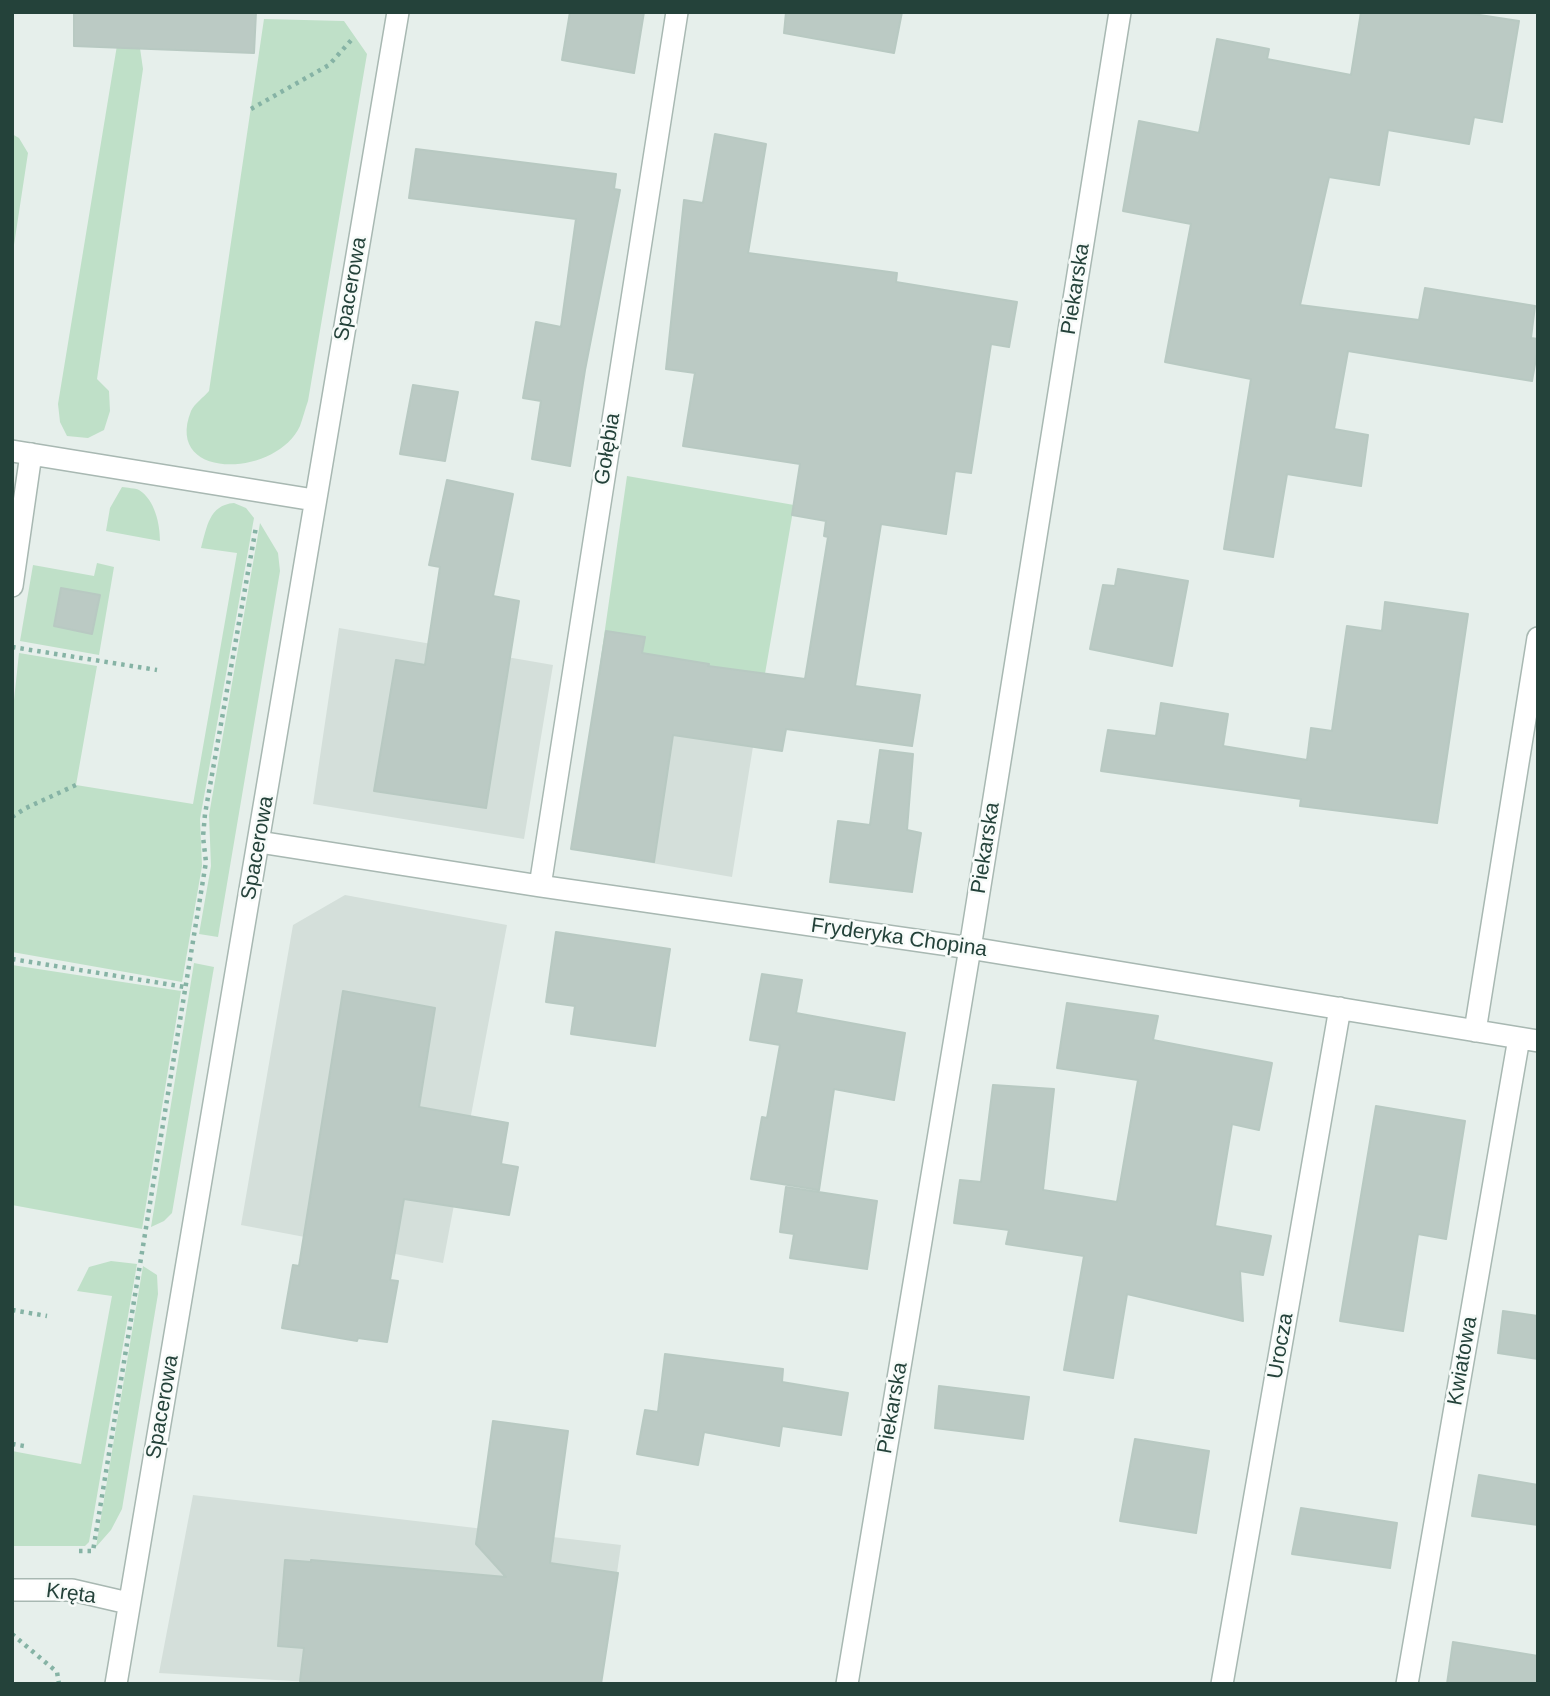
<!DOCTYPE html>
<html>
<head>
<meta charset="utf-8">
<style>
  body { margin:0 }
  #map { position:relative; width:1550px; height:1696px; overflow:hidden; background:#e6efeb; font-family:Helvetica,sans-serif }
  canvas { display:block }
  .frame { position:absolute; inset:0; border:14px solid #24423a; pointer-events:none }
</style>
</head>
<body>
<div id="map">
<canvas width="1550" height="1696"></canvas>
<div class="frame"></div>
</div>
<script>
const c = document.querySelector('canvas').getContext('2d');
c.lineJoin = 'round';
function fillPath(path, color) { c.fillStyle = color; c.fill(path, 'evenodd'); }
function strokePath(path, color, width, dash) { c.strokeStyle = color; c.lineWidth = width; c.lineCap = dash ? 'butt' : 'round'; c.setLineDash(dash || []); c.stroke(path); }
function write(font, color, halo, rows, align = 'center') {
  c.font = font + ' Helvetica,sans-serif'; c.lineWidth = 5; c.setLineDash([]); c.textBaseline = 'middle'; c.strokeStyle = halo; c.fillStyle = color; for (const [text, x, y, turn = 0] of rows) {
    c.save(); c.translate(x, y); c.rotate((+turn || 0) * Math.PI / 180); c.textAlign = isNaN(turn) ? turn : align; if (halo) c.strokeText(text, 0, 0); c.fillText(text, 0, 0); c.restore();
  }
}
fillPath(new Path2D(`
  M339 628 553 665 524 839 313 804Z
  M599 671 761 697 732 877 571 849Z
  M345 895 507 925 443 1263 241 1225 293 925Z
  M193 1495 621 1545 601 1684H342L159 1673Z`), '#d4dfda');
fillPath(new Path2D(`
  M71 12H142L140 48 143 69 97 379 109 391 110 411 104 430 88 438 67 436 60 422 58 404 121 21Z
  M264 19 344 21 367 54 308 401C305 409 303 418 300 426 276 478 163 481 191 411 194 404 204 397 209 391Z
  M12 134 19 138 28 153 12 258Z
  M627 476 794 505 761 697 599 671Z
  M122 487C127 488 135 488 139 490 155 500 160 524 160 541L106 531 110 508Z
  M234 503 246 508 254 518 200 819 202 866 182 982 12 952V719L19 653 97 666 76 785 193 804 237 553 201 548C207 527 209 505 234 503Z
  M260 523 278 553 280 571 218 937 199 934 211 866 209 815Z
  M97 563 114 567 99 655 20 641 33 565 94 576Z
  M194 963 214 967 172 1213 164 1221 151 1227Z
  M12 965 181 991 142 1229 12 1205Z
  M111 1261 137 1264 89 1542 85 1546H12V1451L81 1464 112 1296 77 1291 89 1267Z
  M143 1266 157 1275 158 1294 122 1509 111 1530 96 1547Z`), '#bfe0c8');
const building = new Path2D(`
  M74 12H256L254 53 74 46Z
  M570 12H644L634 73 562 60Z
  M786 12H902L894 53 784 33Z
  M1361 12H1460L1519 21 1502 122 1474 117 1469 144 1388 130 1379 185 1329 177 1300 305 1419 320 1425 288 1535 306 1531 338 1538 339V347L1532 381 1348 351 1334 429 1368 435 1361 486 1287 474 1273 557 1224 549 1251 379 1165 362 1191 224 1123 211 1139 121 1199 133 1217 39 1269 49 1267 59 1351 75Z
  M715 134 766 144 748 253 897 273 896 282 1017 302 1009 347 991 344 971 473 955 471 946 534 881 524 855 686 920 695 912 746 786 729 782 751 673 735 654 862 571 849 606 631 645 637 642 653 709 664 708 666 805 679 828 537 824 536 826 521 792 515 800 464 683 446 695 373 666 369 684 200 703 203Z
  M416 149 616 174 614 189 620 190 585 370 570 466 532 459 541 401 523 398 536 322 561 327 576 219 409 198Z
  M413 385 458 392 445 461 400 454Z
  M447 480 513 494 493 596 519 601 486 808 374 791 396 660 425 665 440 567 429 565Z
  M1118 569 1188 581 1172 666 1090 649 1103 585 1115 586Z
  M61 588 100 595 92 634 54 626Z
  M1385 602 1468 614 1437 823 1300 806 1301 799 1101 771 1108 730 1156 736 1161 703 1228 714 1223 746 1307 760 1311 728 1332 731 1347 626 1382 631Z
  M880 750 913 754 907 830 921 833 912 892 830 882 838 821 870 825Z
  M556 932 670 949 655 1046 571 1034 575 1006 546 1002Z
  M762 974 802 980 796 1013 905 1033 894 1100 834 1089 819 1190 751 1179 762 1117 767 1118 780 1045 750 1040Z
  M343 991 435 1008 419 1107 508 1123 501 1164 518 1167 509 1215 404 1199 390 1280 398 1281 387 1342 358 1338 357 1341 282 1328 293 1265 299 1266Z
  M1067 1003 1158 1016 1153 1040 1272 1063 1259 1130 1232 1124 1215 1226 1271 1236 1263 1275 1240 1271 1243 1321 1127 1294 1113 1378 1064 1370 1084 1256 1006 1244 1009 1230 954 1223 960 1180 981 1182 993 1085 1054 1089 1043 1190 1117 1202 1138 1080 1057 1068Z
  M1376 1106 1465 1121 1446 1239 1418 1234 1403 1331 1340 1321Z
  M786 1187 877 1201 867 1269 790 1258 794 1234 780 1232Z
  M1503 1311 1538 1316V1359L1498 1353Z
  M665 1354 783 1369 782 1382 848 1393 841 1435 782 1426 779 1446 704 1432 698 1465 637 1454 645 1410 658 1412Z
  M939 1386 1029 1397 1023 1439 935 1428Z
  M493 1421 568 1431 550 1563 618 1573 601 1684H343L300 1681 304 1648 278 1646 285 1560 311 1562V1560L506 1577 476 1544Z
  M1135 1439 1209 1451 1196 1533 1120 1521Z
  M1479 1475 1538 1485V1525L1472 1516Z
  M1301 1508 1397 1523 1390 1568 1292 1554Z
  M1453 1642 1538 1656V1684H1447Z`);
fillPath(building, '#bbcac4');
strokePath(building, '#b8c9c2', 2);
const minor = new Path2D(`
  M12 451 314 500
  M12 586 31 454
  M259 842 540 886 970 948 1538 1041
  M540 886 677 12
  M1475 1031 1538 638
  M12 1590H72L128 1603
  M116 1684 398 12
  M847 1684 970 948 1120 12
  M1222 1684 1340 1008
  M1407 1684 1519 1038`);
strokePath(minor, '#a8b8b2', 24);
strokePath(new Path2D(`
  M251 109 329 65 354 37
  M12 647 157 670
  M12 817 26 808 76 785
  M12 959 185 987
  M12 1310 47 1316
  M12 1444 24 1446
  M79 1551H93L206 862 203 837 205 814 256 527
  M12 1634 57 1672 59 1684`), '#86b3a5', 4.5, [3.5, 5]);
strokePath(minor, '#fff', 21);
write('21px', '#24423a', '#f7fbf9', [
  ["Spacerowa",351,289,-80],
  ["Piekarska",1076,289,-81],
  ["Gołębia",608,449,-81],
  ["Spacerowa",258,848,-80],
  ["Piekarska",986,848,-81],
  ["Fryderyka Chopina",899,938,8],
  ["Urocza",1281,1346,-80],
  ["Kwiatowa",1463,1361,-80],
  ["Spacerowa",163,1407,-80],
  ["Piekarska",893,1408,-80],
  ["Kręta",71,1594,7]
]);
</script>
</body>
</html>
